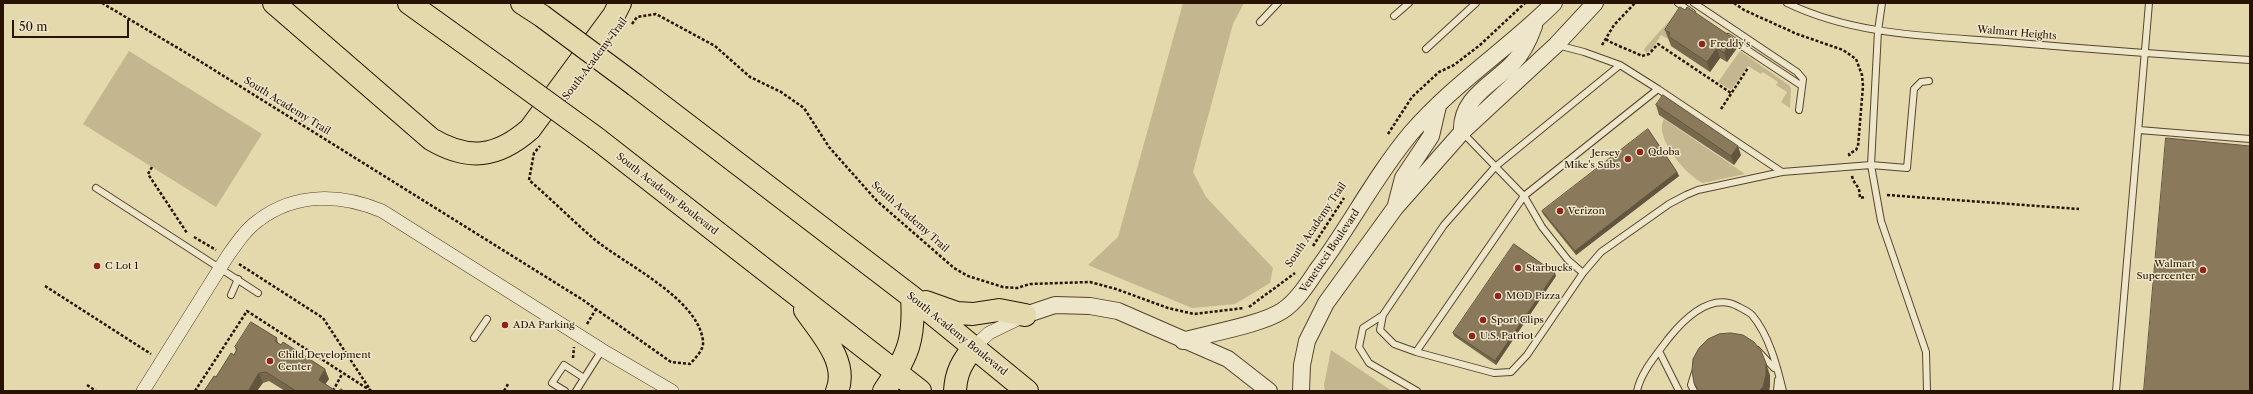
<!DOCTYPE html>
<html>
<head>
<meta charset="utf-8">
<style>
  body { margin:0 }
  #map { position:relative; width:2253px; height:394px; overflow:hidden; background:#e4d8ad; font-family:"Libre Caslon Text",serif }
  canvas { display:block }
  .frame { position:absolute; inset:0; border:4px solid #281300; pointer-events:none }
  .scale { position:absolute; left:12px; top:20px; width:117px; height:18px; box-sizing:border-box; border:2px solid #281300; border-top:0; padding-left:5px; font-size:12px; line-height:14px; white-space:nowrap; color:#281300; -webkit-text-stroke:3px #ede6ca; paint-order:stroke }
</style>
</head>
<body>
<div id="map">
<canvas width="2253" height="394"></canvas>
<div class="frame"></div>
<div class="scale">50 m</div>
</div>
<script>
const c = document.querySelector('canvas').getContext('2d');
c.lineJoin = 'round';
function fillPath(path, color) { c.fillStyle = color; c.fill(path, 'evenodd'); }
function strokePath(path, color, width, dash) { c.strokeStyle = color; c.lineWidth = width; c.lineCap = dash ? 'butt' : 'round'; c.setLineDash(dash || []); c.stroke(path); }
function write(font, color, halo, rows, align = 'center') {
  c.font = font + ' "Libre Caslon Text",serif'; c.lineWidth = 3; c.setLineDash([]); c.textBaseline = 'middle'; c.strokeStyle = halo; c.fillStyle = color; for (const [text, x, y, turn = 0] of rows) {
    c.save(); c.translate(x, y); c.rotate((+turn || 0) * Math.PI / 180); c.textAlign = isNaN(turn) ? turn : align; if (halo) c.strokeText(text, 0, 0); c.fillText(text, 0, 0); c.restore();
  }
}
fillPath(new Path2D(`
  M1183 3H1244L1233 24 1193 172 1206 197 1273 268 1270 283 1235 304 1192 308 1088 265 1118 237Z
  M1677 12 1685 14 1668 39 1661 35 1653 48 1646 53 1644 49Z
  M129 51 262 134 216 207 83 124Z
  M1740 51 1789 85 1791 89 1790 108 1781 102 1787 92 1776 85 1778 82 1763 72 1761 74 1748 66 1731 90 1718 82Z
  M1664 119 1745 174 1703 183C1687 176 1653 137 1664 119Z
  M1331 350 1392 391H1325L1324 385Z`), '#c4b790');
const service = new Path2D(`
  M1678 3 1692 13
  M1694 3 1797 72 1803 79 1799 110
  M1787 3C1855 36 1932 36 2006 42 2087 49 2169 55 2250 60
  M1882 3 1878 31 1871 165 1881 221 1926 352 1927 391
  M1394 16 1409 3
  M1260 22 1278 3
  M1728 37 1802 86
  M1557 45 1584 52 1620 65
  M1426 49 1476 3
  M1620 65 1658 89 1524 196 1416 352 1394 344 1380 330 1383 315 1444 225 1495 167Z
  M1658 89 1782 172
  M2139 130 2250 139
  M1462 132 1524 196 1542 227 1568 260 1583 273
  M96 188 258 293
  M231 295 238 279
  M1383 315 1363 328 1359 347 1369 363 1417 391
  M474 338 487 319
  M1757 350 1774 368
  M1659 351 1679 391
  M1416 352 1494 373 1511 372 1527 355 1583 273 1601 252 1669 204 1686 195 1698 190 1782 172 1871 165 1907 168 1914 89 1921 82 1929 81
  M565 391 552 383 564 365 584 378
  M576 391 602 350
  M1637 391C1641 372 1657 354 1668 339 1684 319 1711 291 1739 307 1743 309 1749 312 1752 315 1769 335 1777 366 1783 391
  M1694 391 1691 385 1695 372
  M1777 391 1778 380
  M2116 391 2149 3`);
const minor = new Path2D(`
  M974 347 989 333 1024 316
  M143 391 227 257C236 244 246 229 259 220 296 192 342 194 382 211L602 350 672 391`);
const tertiary = new Path2D(`
  M1462 132C1460 98 1492 85 1513 63 1523 53 1529 40 1534 26
  M1396 205 1403 178 1431 136 1438 106
  M1025 315 1055 305 1090 306 1118 311 1228 359 1269 391
  M1183 341C1210 333 1260 325 1282 311 1297 301 1307 285 1317 270 1350 226 1375 176 1411 133 1453 84 1509 48 1554 3
  M1301 391 1302 365 1307 341 1326 303 1395 208 1462 132 1556 45 1595 3`);
const trunk = new Path2D(`
  M274 3 431 139C468 161 497 158 530 129L614 15 620 3
  M409 3 501 69
  M522 3 542 16
  M635 85 912 297 1027 391
  M596 138 920 391
  M926 302 957 313 973 314 999 310 1025 315
  M805 310C820 332 849 362 837 391
  M884 391C908 356 915 339 912 297
  M955 391C956 372 962 362 974 347`);
strokePath(service, '#57442b', 8);
strokePath(minor, '#57442b', 14);
strokePath(tertiary, '#57442b', 18);
strokePath(trunk, '#281300', 24);
strokePath(new Path2D(`
  M102 3 198 60 583 300 671 362 690 364C696 357 704 350 703 341 698 298 624 264 594 239 572 220 551 199 529 180L534 153 540 146
  M1734 3 1744 10 1797 34 1843 50 1856 59 1862 75 1863 86 1858 146 1856 150 1849 154 1850 157
  M632 24 637 17 656 14 715 46 750 77 781 92 804 108 829 147 877 201 954 268 968 276 1003 287 1017 288 1030 284 1090 282 1116 289 1168 308 1194 314 1244 308
  M1606 39C1611 44 1633 51 1642 56L1649 54 1658 44 1731 93
  M1602 45 1614 25 1635 3
  M1721 109 1748 68
  M1388 134 1412 97 1439 72 1454 65 1480 45 1525 3
  M152 167 148 174 187 233
  M1852 176 1853 180 1859 189 1860 198 1866 197
  M1887 195 2079 209
  M194 237 216 250
  M1313 246 1344 198
  M239 264 323 318 371 391
  M45 286 151 354
  M1249 307 1295 273
  M587 324 596 309
  M573 358 574 347
  M87 385 96 391
  M195 391 247 311 371 391
  M333 391 342 374
  M504 391 508 384`), '#281300', 2.5, [3, 2]);
strokePath(service, '#ede6ca', 6);
strokePath(minor, '#ede6ca', 13);
strokePath(tertiary, '#ede6ca', 16);
strokePath(trunk, '#e4d8ad', 22);
const trunkBridge = new Path2D(`
  M542 16 635 85
  M501 69 596 138`);
strokePath(trunkBridge, '#281300', 24, []);
strokePath(trunkBridge, '#e4d8ad', 22);
fillPath(new Path2D(`
  M1685 10 1733 38 1737 48 1727 62 1720 58 1710 72 1671 46 1665 30Z
  M1656 105 1741 155 1734 165 1659 115Z
  M1677 172 1679 176 1576 255 1543 214 1542 211Z
  M1556 276 1496 365 1454 336 1453 333Z
  M277 338 278 343 329 379 325 384 336 391H285L269 381 263 383 216 377 234 355 236 351 235 347Z`), '#77684d');
fillPath(new Path2D(`
  M1733 38 1737 48 1727 62 1724 53Z
  M1717 48 1720 58 1710 72 1707 62Z
  M1738 146 1741 155 1734 165 1731 156Z
  M1677 172 1679 176 1576 255 1575 251Z
  M1555 273 1556 276 1496 365 1495 361Z
  M1766 363 1770 375V387L1769 391H1759Z
  M325 369 329 379 322 389 319 380Z
  M259 373 263 383 257 391H248Z`), '#61553f');
const building = new Path2D(`
  M1680 7 1685 10 1687 7 1733 38 1724 53 1717 48 1707 62 1668 36 1670 33 1665 30Z
  M1663 95 1738 146 1731 156 1656 105Z
  M1648 129 1677 172 1575 251 1542 211Z
  M2166 138 2250 146V391H2144Z
  M1514 244 1555 273 1495 361 1453 333Z
  M251 322 277 338 275 341 281 345 283 342 325 369 319 380 336 391H296L266 372 259 373 248 391H204L214 376 216 377 231 353 234 355 237 349 235 347Z
  M1731 333 1743 335 1754 342 1761 351 1766 363V375L1763 387 1759 391H1699L1694 383 1692 371 1693 359 1699 348 1708 339 1719 334Z
  M341 389 344 391H339Z`);
fillPath(building, '#8a795a');
strokePath(building, '#61553f', 1);
for (const [x, y, r, color] of [
  [1702,44,4,"#8f2418"],
  [1640,152,4,"#8f2418"],
  [1628,159,4,"#8f2418"],
  [1560,211,4,"#8f2418"],
  [97,266,4,"#8f2418"],
  [1518,268,4,"#8f2418"],
  [2203,270,4,"#8f2418"],
  [1498,296,4,"#8f2418"],
  [1483,320,4,"#8f2418"],
  [505,325,4,"#8f2418"],
  [1472,336,4,"#8f2418"],
  [270,361,4,"#8f2418"]
]) { const dot = new Path2D(); dot.arc(x, y, r, 0, 2 * Math.PI); c.fillStyle = color; c.fill(dot); strokePath(dot, '#ede6ca', 1.5); }
write('10px', '#281300', '#ede6ca', [
  ["Walmart Heights",2017,33,5],
  ["South Academy Trail",595,59,-53],
  ["South Academy Trail",287,106,32],
  ["South Academy Boulevard",667,194,38],
  ["South Academy Trail",910,217,42],
  ["South Academy Trail",1316,225,-56],
  ["Venetucci Boulevard",1330,251,-56],
  ["South Academy Boulevard",957,334,39]
]);
write('10px', '#281300', '#ede6ca', [
  ["Freddy's",1710,44],
  ["Qdoba",1648,152],
  ["Jersey",1620,153,"right"],
  ["Mike's Subs",1620,165,"right"],
  ["Verizon",1568,211],
  ["Walmart",2195,264,"right"],
  ["Supercenter",2195,276,"right"],
  ["C Lot 1",105,266],
  ["Starbucks",1526,268],
  ["MOD Pizza",1506,296],
  ["Sport Clips",1491,320],
  ["ADA Parking",513,325],
  ["U.S. Patriot",1480,336],
  ["Child Development",278,355],
  ["Center",278,367]
], 'left');
</script>
</body>
</html>
